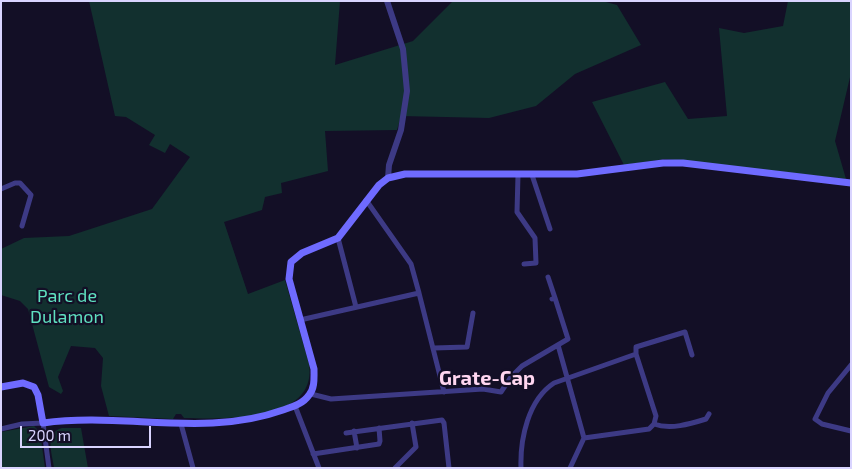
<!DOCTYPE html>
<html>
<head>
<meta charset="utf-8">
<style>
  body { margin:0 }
  #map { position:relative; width:852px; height:469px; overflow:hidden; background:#130f26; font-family:"Exo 2",sans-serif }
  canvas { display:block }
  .frame { position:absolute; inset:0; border:2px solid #d9d4ff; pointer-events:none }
  .scale { position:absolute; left:20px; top:426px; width:131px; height:22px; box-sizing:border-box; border:2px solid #d9d4ff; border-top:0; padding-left:6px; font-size:15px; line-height:18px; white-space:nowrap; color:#d9d4ff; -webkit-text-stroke:4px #130f26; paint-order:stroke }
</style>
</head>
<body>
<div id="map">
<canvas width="852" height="469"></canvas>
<div class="frame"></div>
<div class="scale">200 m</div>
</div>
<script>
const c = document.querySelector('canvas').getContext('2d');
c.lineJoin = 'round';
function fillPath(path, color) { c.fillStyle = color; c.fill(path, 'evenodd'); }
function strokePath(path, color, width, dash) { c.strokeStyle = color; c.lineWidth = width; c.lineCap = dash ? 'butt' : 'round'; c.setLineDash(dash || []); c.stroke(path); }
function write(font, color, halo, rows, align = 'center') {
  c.font = font + ' "Exo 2",sans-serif'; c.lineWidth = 4.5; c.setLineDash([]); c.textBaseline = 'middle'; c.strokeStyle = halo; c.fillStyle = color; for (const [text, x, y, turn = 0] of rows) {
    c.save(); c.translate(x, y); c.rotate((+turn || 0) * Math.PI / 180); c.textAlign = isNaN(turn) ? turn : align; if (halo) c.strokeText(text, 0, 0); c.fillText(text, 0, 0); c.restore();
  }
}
fillPath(new Path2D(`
  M89 1H340L335 65 413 41 453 1H602L617 5 641 45 575 74 536 106 489 118 401 116 397 130 325 131 328 171 281 183 282 193 265 197 262 210 224 222 248 294 285 280 309 364C318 423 223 419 184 418L181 414H176L173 419 109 416 101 386 103 358 95 348 71 346 58 377 63 391 61 394 49 387 28 309 20 301 1 295V249L24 238 69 236 152 209 190 157 170 144 165 153 149 145 155 135 126 117 115 116Z
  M788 1H851V73L835 141 846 179 665 159 624 165 592 102 665 82 688 119 727 116 719 28 744 33 783 26Z
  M34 426 40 432 45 468H1V432Z
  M62 428H81L88 468H54C52 453 44 433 62 428Z`), '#12302f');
strokePath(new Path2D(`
  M518 175 517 212 535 238 536 263 524 264
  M532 175 550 229
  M1 189 15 183H20L31 195 22 226
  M338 238 356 307
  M548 277 555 298
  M419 293 444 392
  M300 320 419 293 411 264 366 200
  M558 345 584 438 570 468
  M434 348 467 347 473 313
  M636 354V347L685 332 692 355
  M851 365 828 393 815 419 822 424 851 431
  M311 394 331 399 483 389 501 392 511 377 522 366 568 339 555 298 552 299
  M295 406 319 468
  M181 424 193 468
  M654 424C670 430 690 424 706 419L709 414
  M1 429 22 424 43 423 49 468
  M354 431 357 448
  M346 433 442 420 444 423 449 468
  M313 454 379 444 380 441 379 428
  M395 468 416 447 412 423
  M521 468C520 439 528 400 554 383L636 354 656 416 654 424 649 429 584 438`), '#3d3a85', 5);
strokePath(new Path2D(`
  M387 1 403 49 407 91 401 130 389 165 388 178`), '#3d3a85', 6);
strokePath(new Path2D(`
  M1 387 23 383 34 387 38 395 43 423C123 412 205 438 283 410 292 407 303 404 309 395 315 388 314 378 314 369L289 279 291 262 302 253 338 238 379 185 388 178 405 174H577L663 163H683L851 183`), '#6f6bff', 7);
write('18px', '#5fe0c0', '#130f26', [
  ["Parc de",67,296],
  ["Dulamon",67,317]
]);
write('bold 20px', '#ffd6f0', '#130f26', [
  ["Grate-Cap",487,378]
]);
</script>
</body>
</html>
